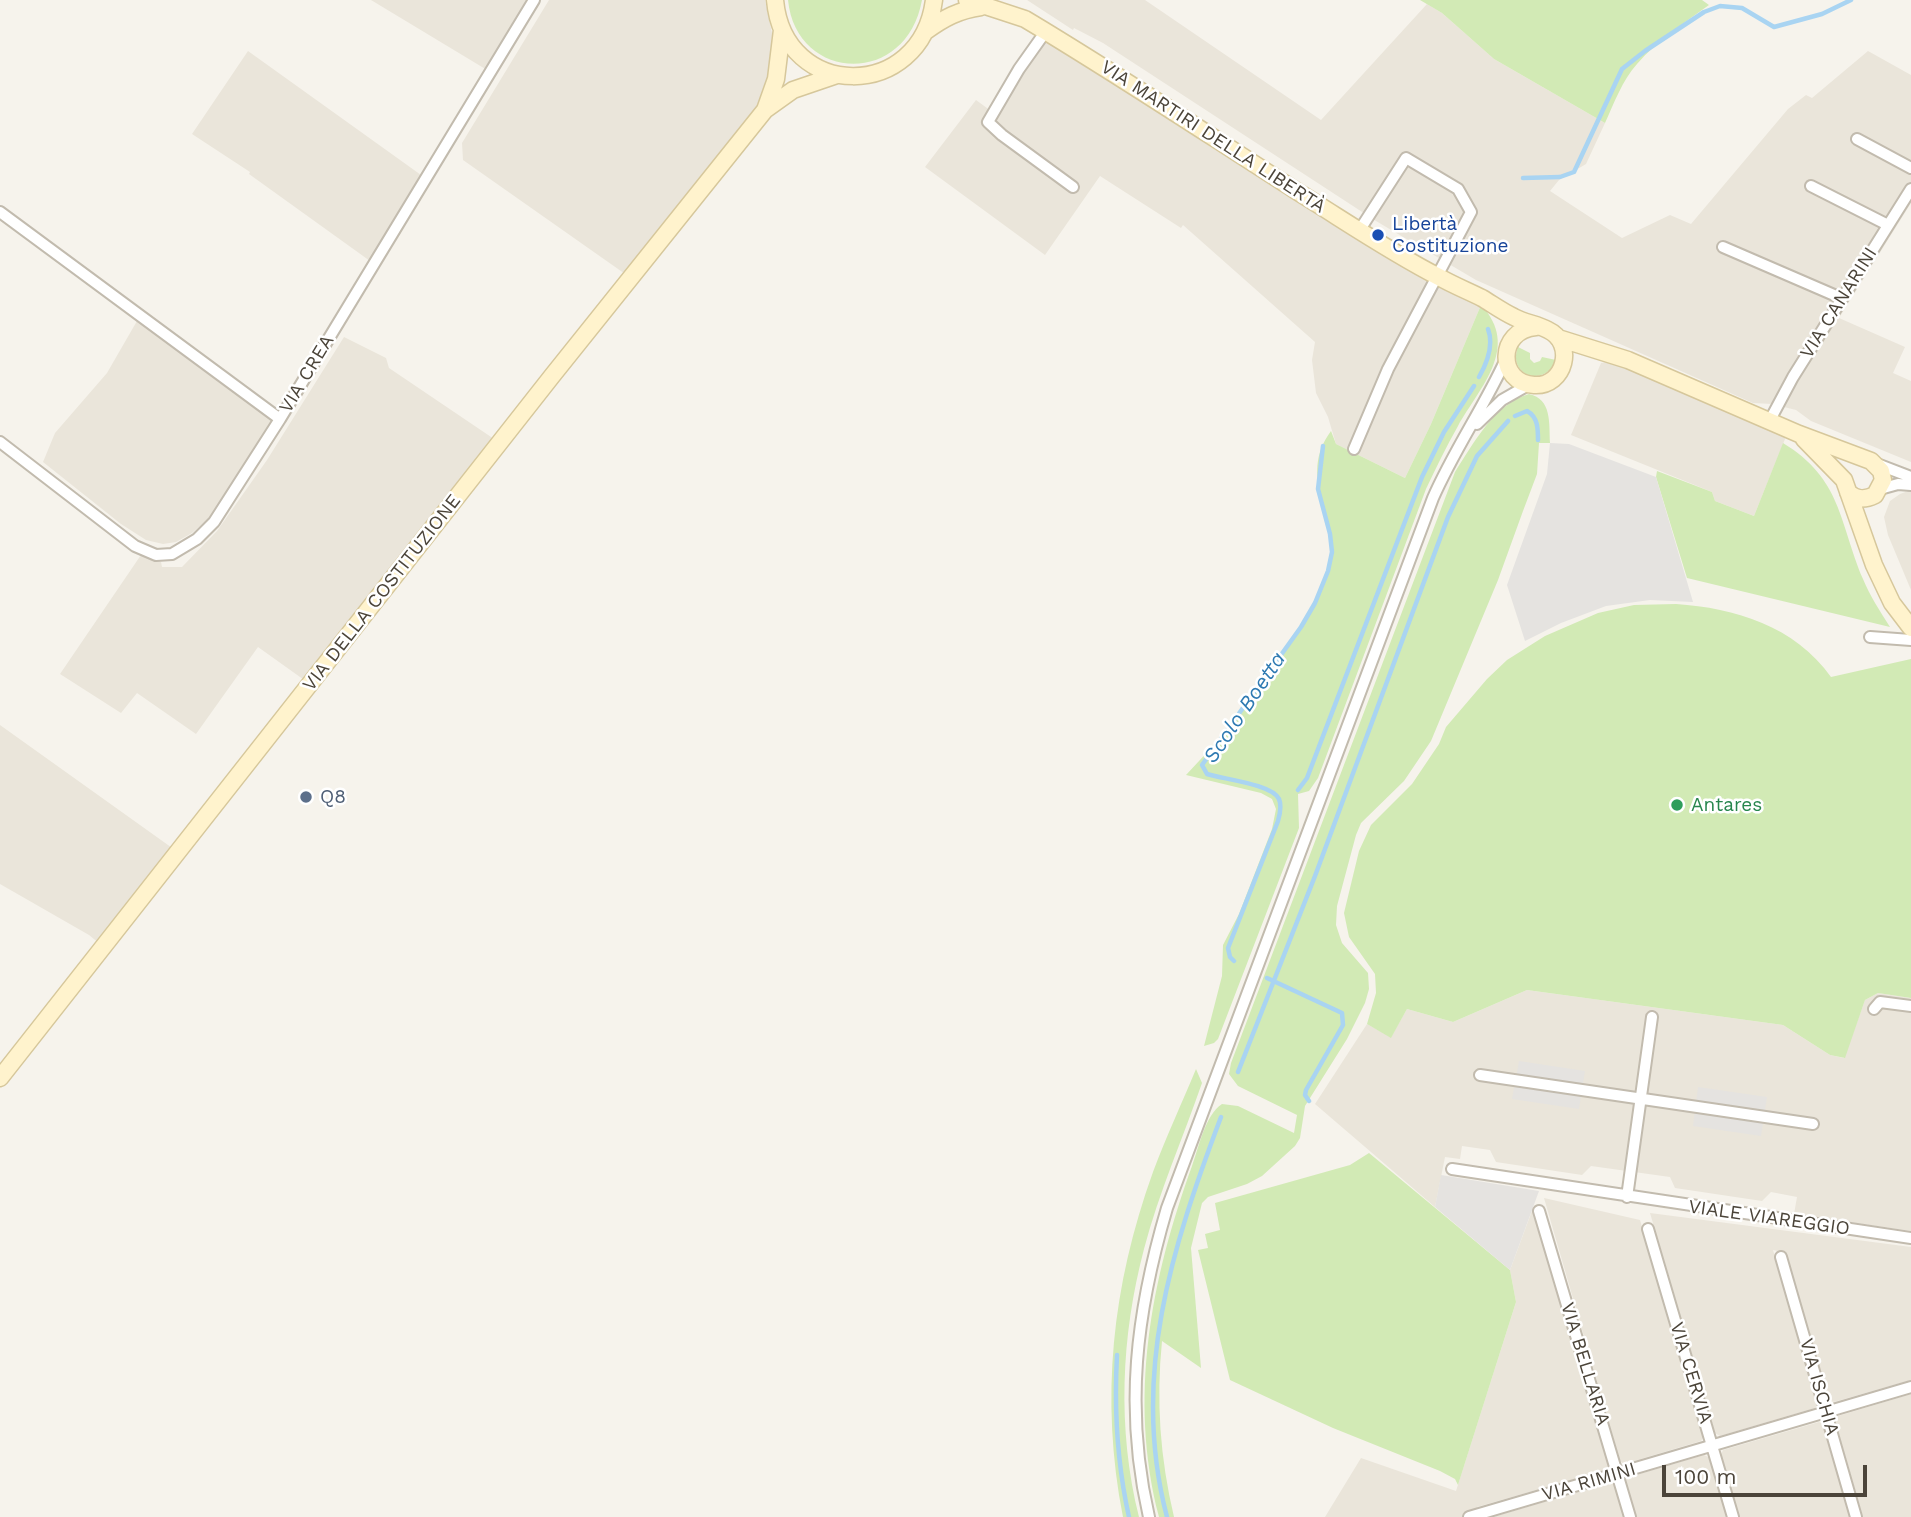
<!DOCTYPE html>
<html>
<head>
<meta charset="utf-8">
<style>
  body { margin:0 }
  #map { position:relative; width:1911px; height:1517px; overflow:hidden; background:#f6f3ec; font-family:"Work Sans",sans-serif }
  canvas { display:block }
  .scale { position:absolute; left:1662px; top:1465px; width:205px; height:32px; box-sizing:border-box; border:4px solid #4b4439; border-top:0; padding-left:9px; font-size:21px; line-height:24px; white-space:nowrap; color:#4b4439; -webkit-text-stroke:5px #fff; paint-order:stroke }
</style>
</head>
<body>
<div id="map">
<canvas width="1911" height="1517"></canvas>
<div class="scale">100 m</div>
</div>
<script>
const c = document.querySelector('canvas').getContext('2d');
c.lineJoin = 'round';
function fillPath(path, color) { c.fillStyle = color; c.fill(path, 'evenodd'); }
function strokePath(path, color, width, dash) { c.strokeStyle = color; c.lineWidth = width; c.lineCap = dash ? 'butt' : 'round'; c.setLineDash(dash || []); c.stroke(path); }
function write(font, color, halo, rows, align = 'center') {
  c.font = font + ' "Work Sans",sans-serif'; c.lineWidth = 5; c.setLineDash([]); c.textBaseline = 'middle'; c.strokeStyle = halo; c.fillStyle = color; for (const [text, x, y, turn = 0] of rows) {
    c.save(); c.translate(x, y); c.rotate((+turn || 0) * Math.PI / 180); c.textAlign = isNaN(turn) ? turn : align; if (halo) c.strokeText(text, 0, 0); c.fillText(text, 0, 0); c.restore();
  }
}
fillPath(new Path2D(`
  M371 0H537L492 73Z
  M549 0H765L772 33 774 63 756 113 628 276 463 160 462 143Z
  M1027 0H1145L1321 120 1427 4 1442 13 1494 59 1605 123 1586 164 1559 180 1550 191 1622 238 1670 215 1691 224 1788 109 1806 95 1812 98 1868 51 1911 75V203L1839 318 1905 347 1893 373 1911 381V462L1811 421 1796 410 1772 404 1753 403 1476 280 1376 221 1103 43 1074 28 1073 30Z
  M1038 35 1217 151 1481 305 1431 424 1405 478 1336 444 1328 417 1316 393 1312 360 1315 342 1183 225 1181 228 1100 176 1045 255 925 167 976 100 991 111Z
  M248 51 428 180 377 266 249 174 250 172 192 134Z
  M141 314 280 416 210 517 192 533 176 542 163 544 146 540 121 524 43 462 55 433 107 373Z
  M344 337 386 358 389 368 497 441 307 682 258 647 196 734 137 693 121 713 60 674 143 552 161 562 162 567H182L217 531 267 460Z
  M1607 362 1615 363 1787 434 1754 516 1715 501 1712 492 1571 435 1601 363Z
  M1911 490V590L1888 535 1884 517 1890 501 1900 494Z
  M0 725 175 850 100 944 89 935 0 884Z
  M1527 990 1783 1025 1830 1055 1844 1058 1865 1000 1878 993 1911 998V1231L1794 1214 1797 1197 1771 1192 1762 1201 1675 1188 1670 1177 1591 1166 1582 1175 1496 1162 1490 1150 1462 1146 1460 1159 1445 1157 1435 1207 1315 1104 1367 1024 1391 1037 1407 1009 1453 1022Z
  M1544 1198 1640 1220 1704 1436 1701 1441 1624 1464 1620 1461Z
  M1533 1208 1609 1464 1606 1470 1477 1507 1480 1517H1325L1361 1458 1456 1491 1516 1302 1510 1270Z
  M1650 1213 1911 1247V1380L1834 1402 1828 1400 1786 1253 1773 1250 1818 1403 1815 1408 1720 1436 1715 1433Z
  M1911 1394V1517H1863L1835 1421 1838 1416Z
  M1819 1422 1824 1424 1851 1517H1739L1721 1455 1723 1450Z
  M1704 1455 1710 1458 1727 1517H1493Z`), '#eae5da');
fillPath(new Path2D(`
  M788 0H922C906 88 796 82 788 0Z
  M1420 0H1702L1709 5C1684 23 1657 41 1637 64 1622 81 1614 103 1605 123L1494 59 1442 13Z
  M1481 305C1521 347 1480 387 1458 426 1446 447 1436 468 1426 489L1318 778 1309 791 1298 794 1299 828 1218 1039 1214 1043 1204 1046 1222 976 1223 945 1239 914 1272 829 1276 809 1272 799 1261 793 1186 775C1229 730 1266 680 1299 627 1310 608 1325 586 1329 565 1340 518 1296 478 1331 431L1336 444 1405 478 1431 424Z
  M1518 347 1530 353V359L1534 363 1540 361 1542 357 1556 360C1544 389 1507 375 1518 347Z
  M1529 394C1552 399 1549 423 1550 443H1539L1537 474 1523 511 1498 580 1431 741 1404 781 1361 823 1356 835 1337 906 1336 925 1342 943 1368 973 1369 989 1365 1003 1347 1039 1305 1106 1300 1138 1295 1146 1262 1176 1247 1184 1208 1197 1202 1203 1191 1248 1201 1368 1162 1341C1156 1401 1160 1458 1174 1517H1159C1128 1398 1151 1279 1192 1166 1199 1147 1205 1115 1222 1104L1238 1106 1294 1133 1297 1115 1238 1086 1229 1074 1231 1063 1455 472C1473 444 1494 404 1529 394Z
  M1783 443C1842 479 1839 522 1863 579 1870 596 1880 611 1890 627L1687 578 1656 477 1657 471 1712 492 1715 501 1754 516Z
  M1676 604C1735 608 1795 626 1831 677L1911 659V998L1878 993 1865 1000 1845 1058 1830 1055 1783 1025 1527 990 1453 1022 1407 1009 1391 1038 1367 1024 1376 993 1375 974 1349 937 1344 913 1359 851 1371 825 1412 784 1439 744 1446 727 1487 679 1507 660 1545 636 1598 613 1634 605Z
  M1196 1069 1202 1083C1183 1138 1159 1192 1144 1249 1121 1336 1117 1429 1139 1517H1123C1100 1398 1112 1286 1153 1172 1166 1137 1182 1103 1196 1069Z
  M1369 1153 1510 1270 1516 1302 1458 1485 1455 1479 1440 1471 1333 1428 1230 1380 1198 1250 1208 1248 1205 1234 1220 1230 1215 1203 1350 1165Z`), '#d2eab5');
fillPath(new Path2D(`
  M1550 443 1569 444 1656 477 1693 602 1650 600 1606 606 1561 623 1525 641 1507 585 1547 474Z
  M1519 1061 1585 1071 1579 1109 1512 1099Z
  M1698 1087 1767 1097 1761 1136 1693 1126Z
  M1441 1175 1539 1191 1510 1270 1435 1207Z`), '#e5e3e0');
strokePath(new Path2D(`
  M1523 178 1560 177 1574 172 1622 69 1645 51 1704 12 1720 6 1742 8 1774 27 1822 14 1851 0
  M1479 377C1487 363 1494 345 1488 329
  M1515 416 1527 411C1538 417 1538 429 1538 440
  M1298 790 1307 778 1422 477 1444 432 1474 386
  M1234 961 1230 957 1228 948 1278 821C1280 814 1282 806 1279 799 1272 784 1222 779 1207 774L1202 765 1301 627 1315 603 1328 571 1332 552 1330 534 1318 489 1323 446
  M1267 978 1342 1013 1343 1025 1306 1090 1305 1095 1309 1101
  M1238 1072 1315 876 1448 517 1477 456 1508 421
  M1117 1355C1114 1410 1117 1463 1129 1517
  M1167 1517C1130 1377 1172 1247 1221 1117`), '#a9d4f2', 4.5);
const street = new Path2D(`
  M1046 31 1019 69 988 122 1002 135 1073 187
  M1857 139 1911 168
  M1811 186 1888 225
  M0 212 280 419
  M1723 247 1841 298
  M1770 420 1793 377 1911 189
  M1477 424 1502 400 1530 384
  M0 442 135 546 156 555 172 554 197 539 214 522 280 419 534 0
  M1354 449 1388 369 1471 212 1458 189 1406 158 1359 231
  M1877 464 1911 477
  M1880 489 1898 484 1911 485
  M1870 637 1911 640
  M1874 1009 1880 1002 1911 1006
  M1480 1075 1813 1124
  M1452 1169 1911 1238
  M1627 1197 1652 1017
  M1539 1211 1630 1517
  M1648 1229 1733 1517
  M1781 1257 1856 1517
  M1149 1517C1124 1409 1136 1313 1167 1208L1433 498C1454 450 1484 407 1506 359
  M1469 1517 1911 1387`);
const secondary = new Path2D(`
  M775 0C784 101 921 102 934 0
  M967 0 1025 19C1117 74 1207 134 1298 192 1345 221 1390 252 1439 277 1453 285 1468 291 1482 298 1492 304 1503 312 1514 317 1525 323 1537 324 1548 330 1576 343 1565 387 1534 385 1497 383 1497 330 1536 327
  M926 31C944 18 959 10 981 7
  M765 110 776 79 782 30
  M1558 338 1628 360 1799 434 1871 461 1881 471 1883 480 1875 495C1865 500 1856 500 1848 492
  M1804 439 1844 480 1874 565 1892 603 1911 628
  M0 1078 552 376 765 110 793 90 837 75`);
strokePath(street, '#c2bbae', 14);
strokePath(secondary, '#d6c79b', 19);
strokePath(street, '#fff', 10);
strokePath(secondary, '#fff3cd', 16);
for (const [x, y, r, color] of [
  [1378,235,7,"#1a4fb4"],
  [306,797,7,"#5c6f8a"],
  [1677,805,7,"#2e9e5b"]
]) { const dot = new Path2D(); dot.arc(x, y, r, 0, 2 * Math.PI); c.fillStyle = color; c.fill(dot); strokePath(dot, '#fff', 2.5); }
write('19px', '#4b4439', '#fff', [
  ["VIA MARTIRI DELLA LIBERTÀ",1213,137,33],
  ["VIA CANARINI",1839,303,-58],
  ["VIA CREA",307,374,-59],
  ["VIA DELLA COSTITUZIONE",382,593,-52],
  ["VIALE VIAREGGIO",1769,1218,8],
  ["VIA BELLARIA",1585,1364,73],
  ["VIA CERVIA",1691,1373,73],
  ["VIA ISCHIA",1819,1387,74],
  ["VIA RIMINI",1589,1482,-16]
]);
write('19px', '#164399', '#fff', [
  ["Libertà",1392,224],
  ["Costituzione",1392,246]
], 'left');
write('19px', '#4e5e75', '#fff', [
  ["Q8",320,797]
], 'left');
write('19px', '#27864d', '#fff', [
  ["Antares",1691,805]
], 'left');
write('italic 21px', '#2e7ab2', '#fff', [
  ["Scolo Boetta",1245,708,-56]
]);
</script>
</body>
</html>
